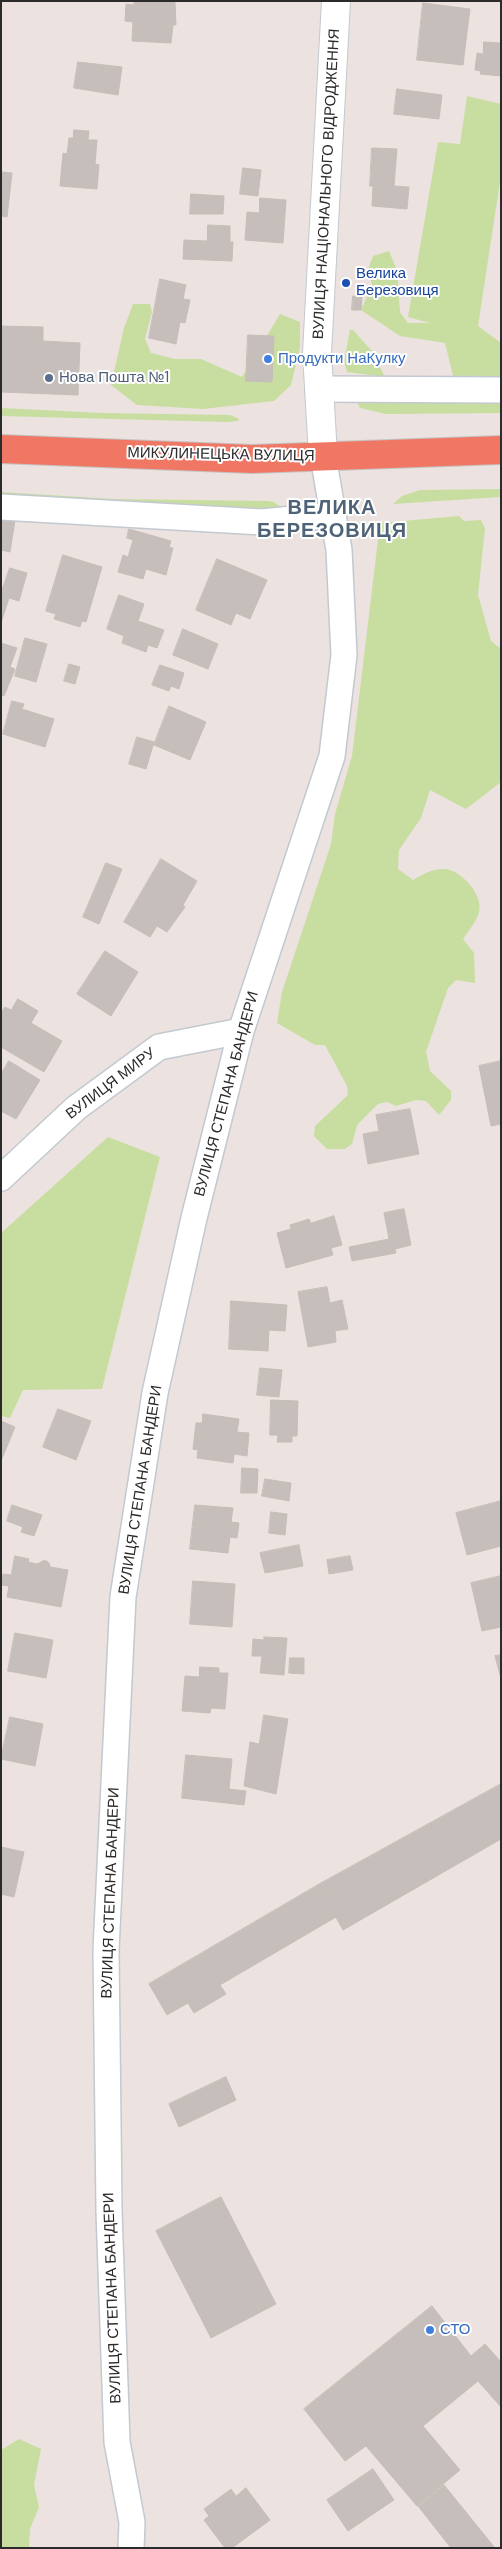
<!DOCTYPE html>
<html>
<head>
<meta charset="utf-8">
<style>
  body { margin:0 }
  #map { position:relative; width:502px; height:2549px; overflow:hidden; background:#ece2df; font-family:"DM Sans",sans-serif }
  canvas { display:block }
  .frame { position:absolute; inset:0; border:2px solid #2b2b2b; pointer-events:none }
</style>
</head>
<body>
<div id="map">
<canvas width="502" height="2549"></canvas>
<div class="frame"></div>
</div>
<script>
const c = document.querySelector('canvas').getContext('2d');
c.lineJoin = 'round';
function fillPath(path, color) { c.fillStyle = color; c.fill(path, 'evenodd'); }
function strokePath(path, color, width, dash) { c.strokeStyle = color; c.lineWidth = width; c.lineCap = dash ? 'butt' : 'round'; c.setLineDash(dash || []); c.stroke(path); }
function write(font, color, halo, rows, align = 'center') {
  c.font = font + ' "DM Sans",sans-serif'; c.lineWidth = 4; c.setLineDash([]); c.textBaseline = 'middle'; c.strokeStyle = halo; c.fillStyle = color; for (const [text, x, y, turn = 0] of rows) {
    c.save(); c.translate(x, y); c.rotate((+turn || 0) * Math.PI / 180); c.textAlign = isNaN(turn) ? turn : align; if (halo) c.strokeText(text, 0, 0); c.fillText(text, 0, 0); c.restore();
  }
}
fillPath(new Path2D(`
  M467 96 501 104V175L478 326 501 343V393L457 392 445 343 400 336 361 310 372 285 368 269 373 256 389 251 397 270 400 312 408 323H430L408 317 438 142 460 144Z
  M133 304H150L152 312 145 339 151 353 175 359H201L242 377 280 314 300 322V347L291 385 274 401 203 409 137 405 111 385 124 328Z
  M350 330H353L371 350 385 377 347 372 344 361Z
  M417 398 455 403H501V413L386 414 360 408 356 400Z
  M1 408 103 413 230 415 239 419 238 421 226 422 1 416Z
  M501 489V497L393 504 402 496 420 490Z
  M1 492 114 499 267 501 274 502 288 512 1 500Z
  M459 516 464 521 481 520 485 528 478 595 491 641 501 649V782L466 809 430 790 421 818 399 850 398 869 413 880C423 874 433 868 446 869 461 871 484 895 479 912 477 921 468 931 463 939L474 953 475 983 456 980 448 988 426 1052 430 1071 451 1091V1100L439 1115 426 1101 416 1100 396 1106 387 1102 378 1104 357 1125 352 1144 345 1149H327L314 1136 315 1126 348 1095 347 1086 325 1045H315L277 1023 282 992 331 844 335 814 352 756 380 523Z
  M108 1137 160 1157 102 1389 23 1390 10 1418 1 1416V1233Z
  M19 2439 41 2449 34 2485 39 2507 30 2529 29 2548H1V2450Z`), '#c8dea0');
const building = new Path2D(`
  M134 1H175L176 25H173L171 43 132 41 133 22 125 21 126 4 134 5Z
  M423 3 470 9 463 65 417 60Z
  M484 42 501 43V76L480 74 481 71 475 70 477 53 483 54Z
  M78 62 122 67 118 95 74 88Z
  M397 89 442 95 439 119 394 114Z
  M74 130 89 131 88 140H97L95 164 99 165 97 189 60 186 63 153 67 154 69 138H73Z
  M372 148 397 149 394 186 409 187 407 209 372 206 373 186H370Z
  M243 168 261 170 258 196 240 194Z
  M1 172 12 173 7 217 1 216Z
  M191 194 224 196 223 214H190Z
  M260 198 286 200 283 243 245 240 247 212 259 213Z
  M208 225 230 226V242H233L232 261 183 259 184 240 207 241Z
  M160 279 186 285 183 299 190 300 185 323 180 322 176 344 149 338Z
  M353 296 362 297 361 310H352Z
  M1 326 43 327V341L80 343 78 395 1 392Z
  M248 335 274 336 272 382 246 381Z
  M1 512 16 514 10 552 1 550 3 533H1Z
  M129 529 171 541 169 547 173 548 166 575 146 569 143 579 118 572 123 555 128 557 133 540 127 538Z
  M63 555 102 567 86 622 82 621 80 627 54 619 56 614 46 611Z
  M217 559 267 580 250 619 236 613 231 625 196 610Z
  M10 568 27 573 19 601 9 598 1 623V593Z
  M119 595 144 604 138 621 164 630 157 648 148 645 146 652 122 643 124 636 107 629Z
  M183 629 218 644 208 669 173 655Z
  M25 638 47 644 36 682 15 676Z
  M1 643 17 648 10 667 15 669 4 696 1 695Z
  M69 664 80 667 75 684 64 681Z
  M160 665 184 673 179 689 171 686 169 691 152 685Z
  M12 701 24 704 22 709 54 719 45 747 3 734Z
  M169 706 206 722 190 760 154 745Z
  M137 737 154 742 146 769 129 764Z
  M161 859 197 881 183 905 185 907 167 932 157 926 150 937 124 922Z
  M106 863 122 869 99 924 83 917Z
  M105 951 138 972 111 1016 77 994Z
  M18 999 38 1011 31 1023 62 1041 44 1072 1 1047V1013L5 1007 11 1010Z
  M9 1061 40 1080 16 1119 1 1111V1074Z
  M501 1061V1124L491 1126 479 1066Z
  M410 1109 419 1154 368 1164 363 1134 379 1131 376 1115Z
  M404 1209 411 1245 395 1249 396 1253 352 1261 349 1247 389 1239 384 1213Z
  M334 1216 342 1245 331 1248 333 1255 286 1268 277 1233 291 1229 290 1225 309 1219 311 1223Z
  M327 1287 330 1303 342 1300 348 1329 335 1331 336 1342 308 1347 298 1292Z
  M231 1301 287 1305 285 1331 269 1330 268 1351 229 1349Z
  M260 1368 282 1370 279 1397 257 1395Z
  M271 1400 298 1401 297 1436H292V1442H277L278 1435H270Z
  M58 1409 91 1421 76 1460 43 1447Z
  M203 1414 239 1419 237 1432 249 1433 247 1456 234 1454 233 1463 197 1458 198 1450 193 1449 196 1423H202Z
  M1 1421 15 1427 1 1461Z
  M242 1468 258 1469 257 1493H241Z
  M265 1479 291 1483 289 1501 262 1496Z
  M501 1501V1546L467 1555 456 1513Z
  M12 1505 42 1515 34 1536 21 1532 23 1527 7 1521Z
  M195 1505 233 1508 231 1522 239 1523 237 1538 230 1537 228 1553 190 1549Z
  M271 1512 287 1514 285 1535 269 1533Z
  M299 1545 303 1566 265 1573 260 1553Z
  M15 1556 29 1559 28 1562 37 1564 45 1560 49 1563 50 1567 68 1570 61 1607 7 1597 9 1586 1 1585 3 1574 11 1575Z
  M350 1556 353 1570 329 1574 327 1560Z
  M501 1576V1627L482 1631 471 1583Z
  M193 1581 235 1584 232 1627 190 1624Z
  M15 1633 53 1640 46 1678 8 1671Z
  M264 1637 287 1638 284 1675 260 1673 262 1656H252L253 1639 264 1640Z
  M501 1655V1679L495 1656Z
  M290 1658H304V1674L289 1673Z
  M200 1667 219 1668V1673H228L225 1709 211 1708 210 1713 182 1711 185 1676 199 1677Z
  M264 1715 288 1719 276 1794 244 1786 250 1742 259 1744Z
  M10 1717 43 1724 35 1766 1 1759Z
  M186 1755 232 1759 229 1789 246 1791 244 1805 182 1798Z
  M501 1784V1839L343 1930 318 1885Z
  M1 1847 24 1852 14 1897 1 1894Z
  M318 1885 336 1917 220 1985 226 1994 194 2013 188 2003 167 2015 149 1984Z
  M226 2077 236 2100 179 2127 169 2104Z
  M221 2197 276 2304 211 2338 156 2231Z
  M432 2306 471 2356 485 2344 501 2362V2407L478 2381 423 2426 460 2470 417 2506 366 2446 345 2461 304 2409Z
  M373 2469 394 2500 348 2531 327 2500Z
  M444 2485 495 2548H451L418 2506Z
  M246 2488 270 2520 232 2548H225L204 2520 209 2516 204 2509 231 2489 236 2496Z`);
fillPath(building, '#c5beba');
strokePath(building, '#c7bdb8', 1);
const street = new Path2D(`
  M318 389 501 390
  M1 507 262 522 333 515
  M1 1178 76 1108 159 1047 241 1031
  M131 2548 132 2522 117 2442 109 2211 106 1950 123 1597 155 1393 194 1218 241 1031 332 756 344 655 339 550 323 456`);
const secondary = new Path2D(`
  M323 456 317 353 336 1`);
const highway = new Path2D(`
  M1 449 252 459 501 450`);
strokePath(street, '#c3c9d0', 28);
strokePath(secondary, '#c3c9d0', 30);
strokePath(highway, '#c4c4c4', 30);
strokePath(street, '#fff', 25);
strokePath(secondary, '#fff', 28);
strokePath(highway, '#f17765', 28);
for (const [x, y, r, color] of [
  [346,283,5,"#1a4fb4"],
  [268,359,5,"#3f7fe0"],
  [49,378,5,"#5c6f8a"],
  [430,2330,5,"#3f7fe0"]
]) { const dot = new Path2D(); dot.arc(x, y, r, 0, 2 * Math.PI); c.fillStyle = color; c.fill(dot); strokePath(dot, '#fff', 2); }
write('15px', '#2b2b2b', '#fff', [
  ["ВУЛИЦЯ НАЦІОНАЛЬНОГО ВІДРОДЖЕННЯ",327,184,-87],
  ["МИКУЛИНЕЦЬКА ВУЛИЦЯ",221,455,1],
  ["ВУЛИЦЯ МИРУ",111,1084,-37],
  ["ВУЛИЦЯ СТЕПАНА БАНДЕРИ",227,1094,-75],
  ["ВУЛИЦЯ СТЕПАНА БАНДЕРИ",141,1490,-81],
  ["ВУЛИЦЯ СТЕПАНА БАНДЕРИ",111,1893,-88],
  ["ВУЛИЦЯ СТЕПАНА БАНДЕРИ",113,2298,-92]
]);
write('15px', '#164399', '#fff', [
  ["Велика",356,274],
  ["Березовиця",356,291]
], 'left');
write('15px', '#366cbe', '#fff', [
  ["Продукти НаКулку",278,359],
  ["СТО",440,2330]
], 'left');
write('15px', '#4e5e75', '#fff', [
  ["Нова Пошта №1",59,378]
], 'left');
c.letterSpacing = '1px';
write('bold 20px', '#4f6378', '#fff', [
  ["ВЕЛИКА",332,509],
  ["БЕРЕЗОВИЦЯ",332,532]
]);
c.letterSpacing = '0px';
</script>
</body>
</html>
